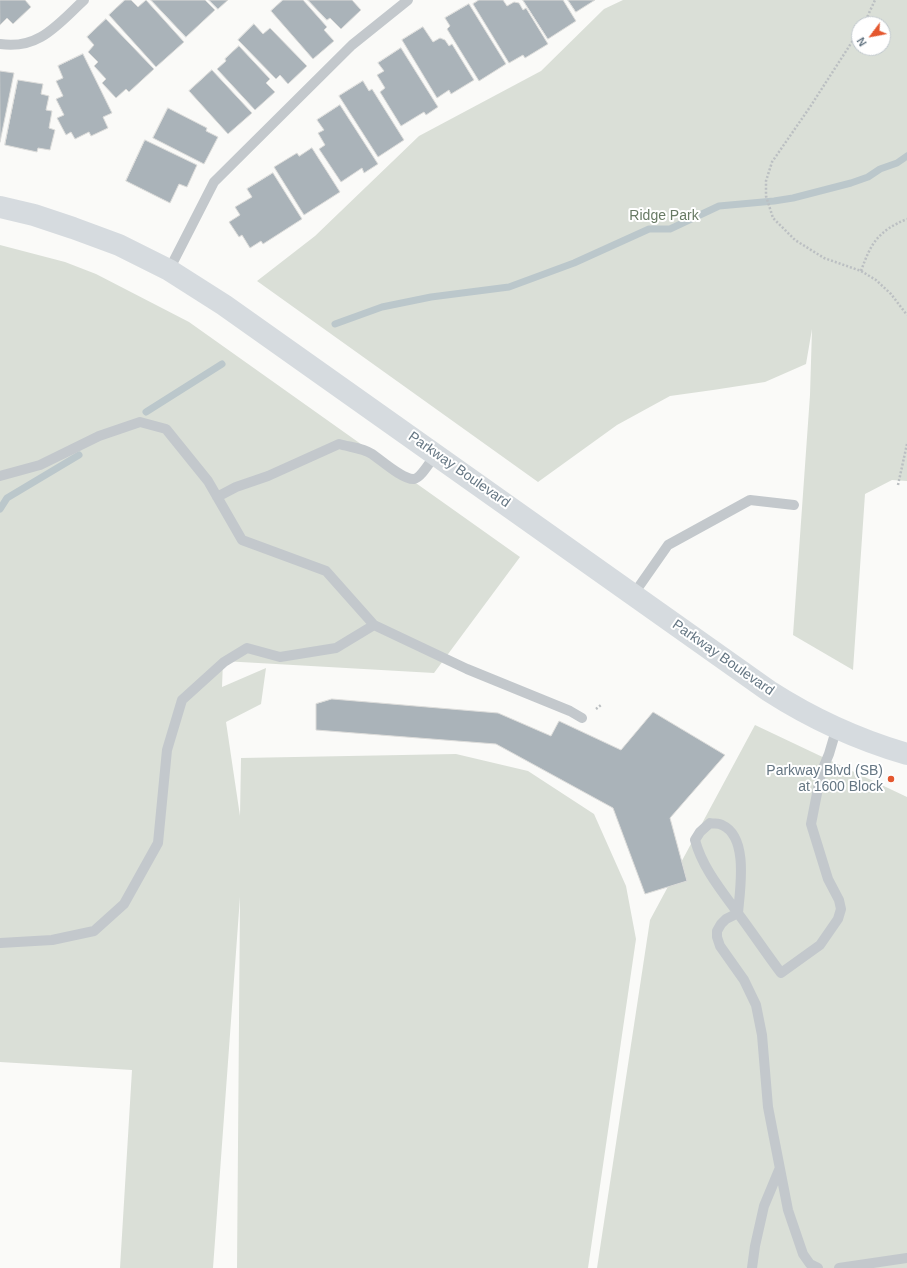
<!DOCTYPE html>
<html>
<head>
<meta charset="utf-8">
<style>
  body { margin:0 }
  #map { position:relative; width:907px; height:1268px; overflow:hidden; background:#fafaf8; font-family:Arial,sans-serif }
  canvas { display:block }
  .north { position:absolute; left:851px; top:16px; width:40px; height:40px; box-sizing:border-box; background:#fff; border:1px solid #c1c8cd; border-radius:50%; rotate:238deg; font-size:11px; font-weight:700; line-height:16px; text-align:center; color:#657683 }
  .north::after { content:''; display:block; margin:auto; width:14px; height:18px; background:#e4572e; clip-path:polygon(50% 0,100% 100%,50% 72%,0 100%) }
</style>
</head>
<body>
<div id="map">
<canvas width="907" height="1268"></canvas>
<div class="north">N</div>
</div>
<script>
const c = document.querySelector('canvas').getContext('2d');
c.lineJoin = 'round';
function fillPath(path, color) { c.fillStyle = color; c.fill(path, 'evenodd'); }
function strokePath(path, color, width, dash) { c.strokeStyle = color; c.lineWidth = width; c.lineCap = dash ? 'butt' : 'round'; c.setLineDash(dash || []); c.stroke(path); }
function write(font, color, halo, rows, align = 'center') {
  c.font = font + ' Arial,sans-serif'; c.lineWidth = 4; c.setLineDash([]); c.textBaseline = 'middle'; c.strokeStyle = halo; c.fillStyle = color; for (const [text, x, y, turn = 0] of rows) {
    c.save(); c.translate(x, y); c.rotate((+turn || 0) * Math.PI / 180); c.textAlign = isNaN(turn) ? turn : align; if (halo) c.strokeText(text, 0, 0); c.fillText(text, 0, 0); c.restore();
  }
}
fillPath(new Path2D(`
  M623 0H907V481L892 480 865 494 853 670 793 635 810 395 812 329 806 364 765 382 713 390 670 396 617 425 538 482 257 281 315 236 419 136 541 71 604 9ZM859 24H883V48H859Z
  M0 245 65 262 96 274 189 322 520 557 434 673 223 661 222 687 266 668 261 704 226 722 240 816 241 758 456 754 528 771 594 814 626 886 636 939 588 1268H237L240 897 213 1268H120L132 1070 0 1062Z
  M755 725 907 797V1268H597L650 920Z`), '#dadfd7');
strokePath(new Path2D(`
  M335 324 382 307 431 297 509 287 574 263 649 229H670L719 206 774 201 793 198 851 183 868 177 880 169 897 163 907 156
  M146 412 222 364
  M0 509 7 498 79 455`), '#bbc7cb', 7);
const building = new Path2D(`
  M0 0H25L31 7 13 24 7 18 0 25Z
  M125 0H131L138 7 146 0 184 42 156 67 109 15Z
  M151 0H205L215 10 186 37Z
  M209 0H228L218 9Z
  M283 0H303L327 27 324 30 334 41 313 59 271 11Z
  M308 0H352L361 10 341 29 330 18 327 20Z
  M479 0H503L507 6 514 2 519 3 523 10 526 8 548 44 525 58 523 55 509 63 473 4Z
  M523 0H563L576 21 548 39Z
  M568 0H595L576 12Z
  M469 4 506 64 479 81 447 29 450 26 445 18Z
  M106 19 154 69 129 92 126 89 116 98 102 83 106 79 94 66 98 62 88 52 94 45 87 37Z
  M254 24 263 34 270 28 307 66 288 84 280 75 276 79 238 40Z
  M423 27 433 42 440 38 445 40 449 46 452 44 474 80 451 94 449 90 437 98 402 40Z
  M239 46 270 79 266 83 275 92 255 110 217 69 226 61 225 59Z
  M401 48 438 107 426 115 424 112 401 126 380 92 385 88 377 75 384 71 378 63Z
  M83 54 112 113 103 117 108 128 91 136 89 132 75 139 71 132 66 135 57 118 64 115 56 99 63 96 56 81 63 78 58 66Z
  M212 70 252 113 228 134 189 91Z
  M0 71 14 73 0 142Z
  M18 80 43 84 41 94 49 96 46 110 52 111 49 128 55 130 50 150 38 148 37 152 5 145Z
  M363 81 369 91 372 89 404 140 378 157 339 96Z
  M340 105 378 164 364 173 362 168 341 182 319 149 325 145 318 133 324 130 317 120Z
  M168 108 207 128 206 131 218 137 204 164 153 138Z
  M145 140 197 165 187 187 179 184 170 203 126 181Z
  M312 148 340 192 304 215 274 167 297 153 299 156Z
  M273 173 302 219 263 244 261 241 250 248 242 235 239 237 229 222 240 215 235 207 252 197 247 189Z
  M332 699 498 713 551 736 559 721 621 750 653 712 725 755 670 818 687 881 645 894 613 808 496 744 316 730V704Z`);
fillPath(building, '#aab3b9');
strokePath(building, '#dcdcda', 1);
strokePath(new Path2D(`
  M864 24 875 0
  M859 31 810 107 772 162 766 181V196L773 218 795 240 824 258 861 271 876 280 891 294 907 315
  M861 271C871 243 878 231 907 219
  M898 485 907 444
  M596 709 601 705`), '#bbbfc2', 2.5, [2, 2]);
strokePath(new Path2D(`
  M0 44C39 50 58 24 84 0
  M169 270 214 182 352 45 408 0
  M0 476 40 465 99 436 140 422 166 429 208 481 242 540 326 571 374 625
  M217 497 236 487 268 476 339 444C349 447 363 448 372 454 381 460 403 480 414 479 421 478 431 460 436 454
  M633 595 668 545 750 500 794 505
  M0 943 52 940 94 931 124 904 158 843 167 750 182 700 224 662 247 648 280 657 336 648 374 625 467 669 570 711 582 718
  M752 1268 755 1246 764 1206 779 1170
  M818 1268 810 1264 803 1254 788 1210 768 1107 762 1035 756 1005 744 980 720 946 717 937V931L721 924 726 919 738 913C740 889 749 837 722 825 719 823 714 824 710 823L700 832 695 840C702 867 721 890 737 912 752 932 766 953 781 973L820 945 838 919 841 909 839 900 828 879 811 824 821 773 829 754 837 727
  M839 1268 907 1258`), '#c3c8cc', 10);
strokePath(new Path2D(`
  M0 207 34 215 73 228 119 245 169 270 224 305 769 691C811 718 859 740 907 754`), '#d6dbdf', 22);
for (const [x, y, r, color] of [
  [891,779,4,"#e4572e"]
]) { const dot = new Path2D(); dot.arc(x, y, r, 0, 2 * Math.PI); c.fillStyle = color; c.fill(dot); strokePath(dot, '#fff', 1.5); }
write('14px', '#687a64', '#fff', [
  ["Ridge Park",664,216]
]);
write('14px', '#657683', '#fff', [
  ["Parkway Boulevard",459,470,35],
  ["Parkway Boulevard",723,658,35]
]);
write('14px', '#657683', '#fff', [
  ["Parkway Blvd (SB)",883,771],
  ["at 1600 Block",883,787]
], 'right');
</script>
</body>
</html>
